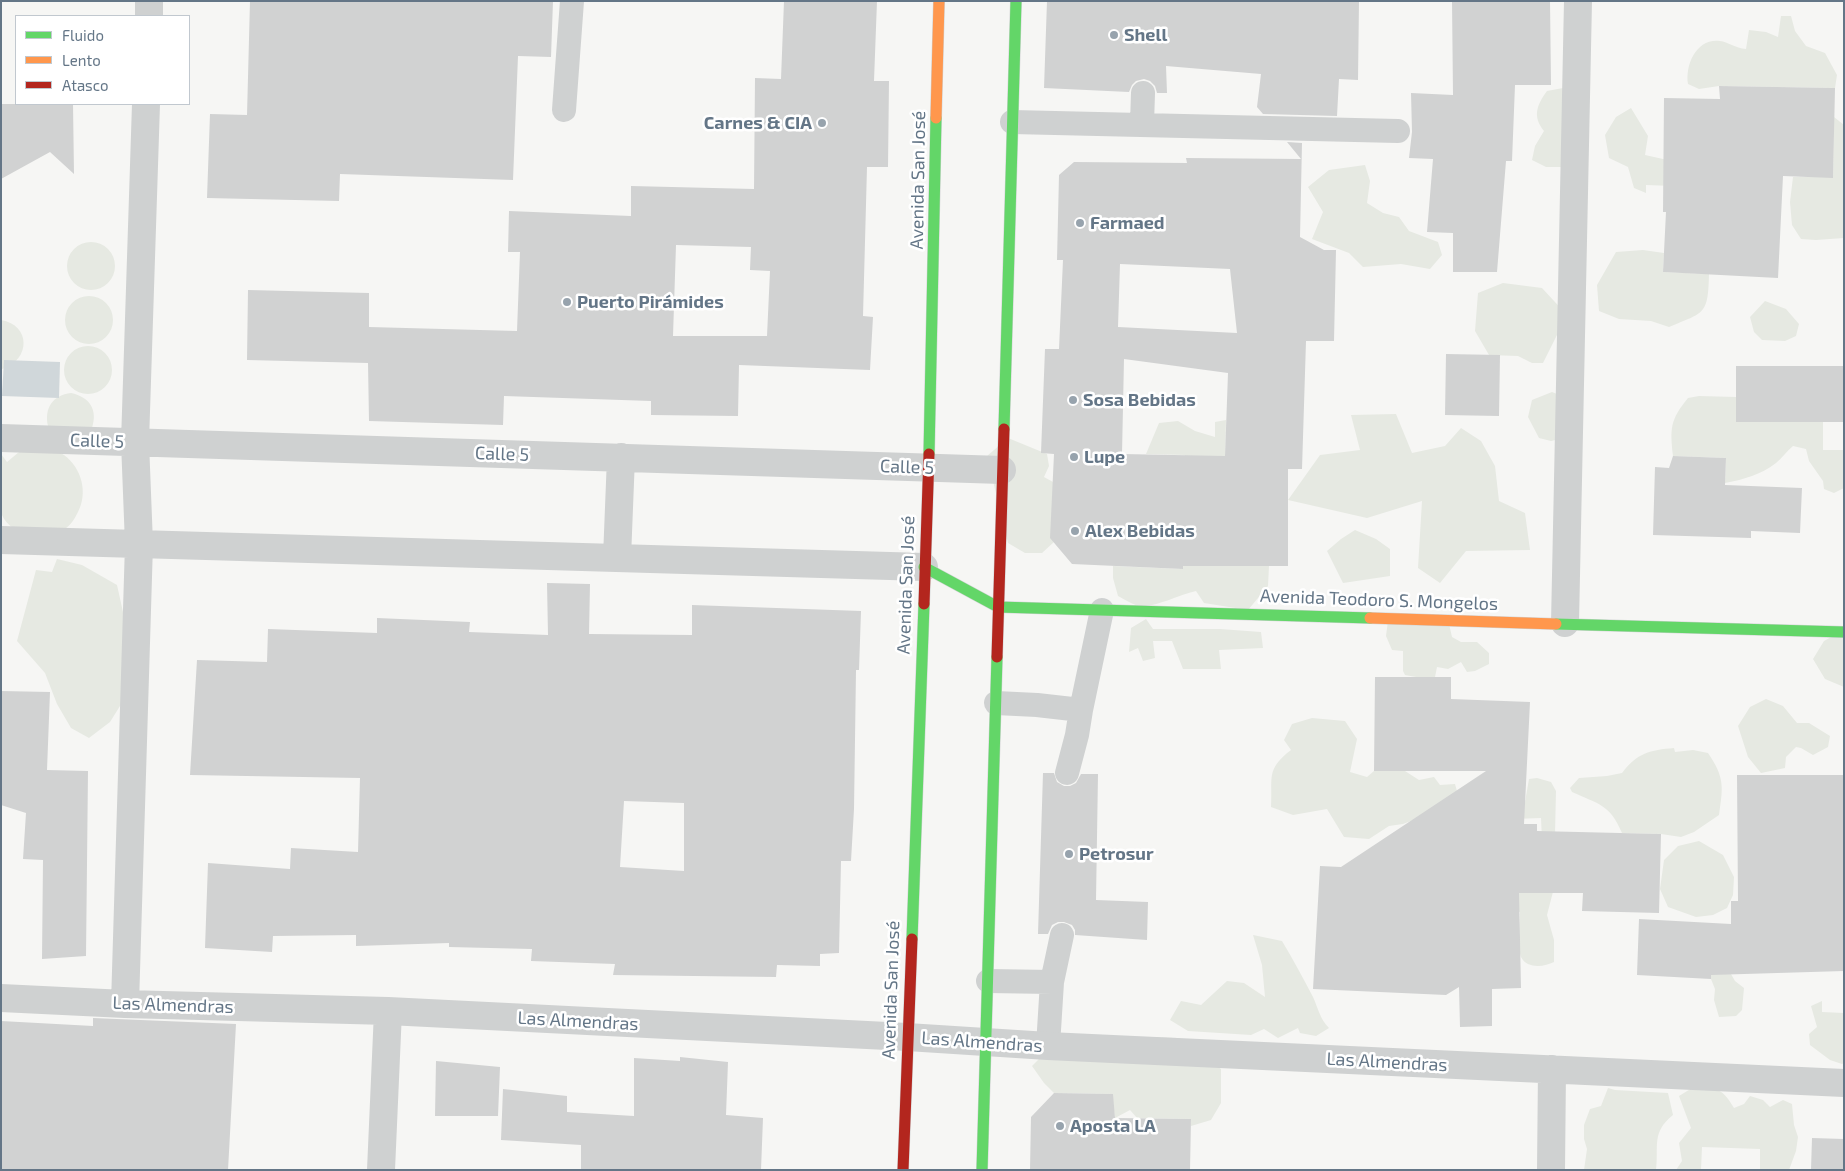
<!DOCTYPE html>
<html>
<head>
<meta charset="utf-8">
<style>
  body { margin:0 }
  #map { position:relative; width:1845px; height:1171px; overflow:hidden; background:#f6f6f4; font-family:"Exo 2",sans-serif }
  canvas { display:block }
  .frame { position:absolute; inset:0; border:2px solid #647687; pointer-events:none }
  .legend { position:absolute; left:15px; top:15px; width:175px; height:90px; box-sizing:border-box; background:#fff; border:1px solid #c1c8cf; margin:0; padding:6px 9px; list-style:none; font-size:15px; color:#647687 }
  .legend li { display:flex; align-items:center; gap:10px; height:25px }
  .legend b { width:25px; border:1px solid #c1c8cf }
</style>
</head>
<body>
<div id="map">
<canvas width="1845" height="1171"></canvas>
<div class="frame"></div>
<ul class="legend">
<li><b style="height:6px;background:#63d668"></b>Fluido</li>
<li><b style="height:6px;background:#ff974d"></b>Lento</li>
<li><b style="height:6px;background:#b3261e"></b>Atasco</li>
</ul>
</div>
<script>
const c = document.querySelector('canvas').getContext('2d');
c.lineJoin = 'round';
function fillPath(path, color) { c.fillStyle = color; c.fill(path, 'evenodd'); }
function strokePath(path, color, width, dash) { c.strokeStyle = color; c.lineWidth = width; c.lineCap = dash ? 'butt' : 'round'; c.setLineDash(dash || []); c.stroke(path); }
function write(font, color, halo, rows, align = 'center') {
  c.font = font + ' "Exo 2",sans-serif'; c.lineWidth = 5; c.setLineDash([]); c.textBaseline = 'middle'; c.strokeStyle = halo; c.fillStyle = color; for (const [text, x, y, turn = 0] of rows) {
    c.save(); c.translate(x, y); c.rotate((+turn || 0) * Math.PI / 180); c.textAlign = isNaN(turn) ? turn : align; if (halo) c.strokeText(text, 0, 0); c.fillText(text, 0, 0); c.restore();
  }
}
fillPath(new Path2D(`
  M1781 16H1791L1795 31 1806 46 1825 53 1837 75 1835 88 1719 86 1699 89 1688 84C1685 64 1697 38 1720 41 1728 42 1735 48 1746 49L1749 30 1766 32 1778 37Z
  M1563 88 1564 167H1546L1532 160 1535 146 1544 131C1532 116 1537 105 1547 91Z
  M1631 108 1648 136 1645 155 1663 159 1706 160 1700 187 1646 185V193L1634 188 1628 167 1609 158 1605 135 1616 117Z
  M1834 117 1844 125V238L1816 240 1801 239 1792 225 1790 202 1793 177H1833Z
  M1365 165 1370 181 1367 203 1383 213 1399 217 1409 231 1438 242 1442 255 1430 269 1401 264 1363 267 1349 253 1312 239 1323 212 1308 187 1329 170Z
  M67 266a24 24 0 1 1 48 0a24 24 0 1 1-48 0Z
  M1643 250 1664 253 1663 272 1709 274C1708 315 1705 312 1669 327L1651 321 1619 319 1599 311 1597 285 1616 252Z
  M1503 283 1542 288 1567 315 1543 363H1532L1518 356 1489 355 1475 331 1478 293Z
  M65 320a24 24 0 1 1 48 0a24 24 0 1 1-48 0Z
  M1765 301 1786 309 1799 324 1796 336 1785 341 1762 340 1754 332 1750 317Z
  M1 320C31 325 31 360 2 369Z
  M64 370a24 24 0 1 1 48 0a24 24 0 1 1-48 0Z
  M1552 392 1565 397 1564 438 1551 441 1539 438 1528 417 1532 400Z
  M71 393C90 397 98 410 92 428L48 426C44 408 53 395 71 393Z
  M1699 396 1736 397 1823 422V450H1844V488L1834 493 1824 489 1823 481 1809 461 1806 449 1793 446C1787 451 1782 458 1776 463 1760 475 1745 479 1725 483L1726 458 1673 456C1670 428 1670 420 1688 398Z
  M1396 414 1412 453 1445 446 1461 428 1481 441 1495 466 1499 501 1525 513 1530 550 1466 551 1440 583 1418 568 1422 501 1367 518 1288 500 1320 455 1360 450 1351 415Z
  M1226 420 1225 473 1186 474 1185 455 1146 454 1159 423 1178 421 1195 431 1215 437V422Z
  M1008 438 1047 454 1049 466 1044 477 1053 482 1054 542 1042 553H1025L1008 543 987 456Z
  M34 448C44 449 55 449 64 455 82 468 88 493 78 512 75 518 70 527 64 529 55 532 42 532 33 533 21 534 7 527 2 515 0 509 1 464 1 454L7 462 19 452Z
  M1355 530 1376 539 1390 549V576L1343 583 1327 551 1341 539Z
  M1184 539 1269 566 1268 586 1248 610 1204 603 1196 591C1181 594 1154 608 1140 606 1133 605 1124 599 1118 596L1113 578V566L1183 569Z
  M57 559 82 565 117 585 125 621V698L110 722 89 738 71 728 57 704 45 673 17 641 36 570 52 572Z
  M1146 619 1153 629H1220L1261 632 1263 648 1219 650 1221 669H1183L1172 641H1153L1155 658 1143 661 1138 648 1129 652 1131 628Z
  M1388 621 1449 624 1452 637 1461 642H1477L1489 653V664L1475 671 1467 672 1461 662 1448 669 1437 667 1435 677H1416L1405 675 1403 671V651L1392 650 1386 636Z
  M1844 630V687L1825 679 1813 659 1824 641Z
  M1766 699 1783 706 1797 723H1809L1830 736 1828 747 1813 755 1801 748 1796 747 1786 757 1785 768 1761 773 1748 757 1738 726 1750 707Z
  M1312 718 1345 721 1357 739 1350 772 1367 777 1374 771H1405L1419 780 1434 777 1440 785 1455 784 1460 802 1403 824 1389 826 1369 839 1344 837 1327 809 1293 815 1271 807C1273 778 1265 770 1291 750L1284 740 1292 724Z
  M1674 748 1675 752 1693 750 1708 753C1725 778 1723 787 1719 815L1694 832 1681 837 1661 834 1622 833C1610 804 1598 804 1572 792L1570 788 1579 778 1607 776 1622 773C1637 753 1650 750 1674 748Z
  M1537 778 1551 782 1556 791 1555 834 1542 840 1541 818 1514 819 1513 802H1525L1529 779Z
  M1699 841 1723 855 1734 877 1733 895 1727 908 1713 915 1696 917 1668 907 1660 889 1664 860 1678 846Z
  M1503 874 1555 884 1547 915 1554 940V962C1544 967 1527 969 1521 957 1518 950 1520 921 1520 912L1501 910Z
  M1253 935 1282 941C1293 959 1303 978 1313 997 1318 1008 1320 1019 1329 1028L1316 1036 1300 1033 1298 1028 1278 1038 1264 1029 1251 1035 1188 1031 1170 1020 1181 1001 1201 1005 1227 981 1244 983 1265 997 1262 965Z
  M1711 965 1731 974 1735 981 1744 988 1742 1010 1736 1016 1719 1017 1714 1000 1715 989 1711 979Z
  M1822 1001V1012L1844 1013V1063L1842 1064 1830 1060 1810 1045 1809 1034 1817 1027 1811 1006Z
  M1154 1037 1178 1038 1188 1042 1221 1069V1103L1211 1120 1191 1126V1119L1137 1118 1130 1110 1115 1118 1112 1094 1054 1093 1044 1083 1032 1066 1048 1050H1142Z
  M1697 1085C1718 1087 1724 1091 1734 1108L1744 1104 1750 1096 1763 1100 1770 1107 1783 1100 1792 1104 1794 1125 1798 1137 1796 1151 1789 1170H1760V1149L1702 1147 1701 1170H1676L1682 1161 1679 1143 1691 1128 1679 1096Z
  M1608 1088 1615 1090 1668 1093 1673 1115C1651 1133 1659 1145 1656 1170H1584L1587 1149 1584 1139V1125L1590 1109 1601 1106Z`), '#e6e9e2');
fillPath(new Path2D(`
  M4 360 60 362 59 398 2 396Z`), '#d0d7da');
fillPath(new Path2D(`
  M250 1H553L551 57 518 56 513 180 340 174 339 201 207 198 210 114 247 115Z
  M784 1H877L874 81H889L888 167H867L863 316 873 317 870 370 739 365 738 416 651 415V401L504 396 503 425 369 421 368 363 247 360 248 290 369 293V327L517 331 520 252H508L509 211 631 216V186L754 189 755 78 781 79ZM676 245 751 247 750 270 770 271 767 336H673Z
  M1047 1H1359L1358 80 1339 79 1337 116 1263 114 1257 107 1261 74 1166 66 1167 93H1157L1155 86 1150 81 1144 79 1136 81 1132 85 1129 92 1044 88Z
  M1452 1H1550L1551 85H1515L1512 161H1506L1497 272H1453V233L1427 232 1433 159 1409 158 1412 132 1411 93 1453 95Z
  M1719 86 1835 88 1833 178 1783 176 1778 278 1663 272 1666 212H1663L1664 98 1720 99Z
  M1 104H73L74 174 50 152 1 179Z
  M1287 142 1302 143 1300 237 1324 250H1336L1334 341H1306L1302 469H1288V566H1183V569L1072 564 1050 538 1054 454 1041 453 1045 349H1059L1063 260H1057L1059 175 1074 162 1187 163 1186 158 1301 159ZM1120 264 1230 269 1237 333 1118 327ZM1124 359 1228 373 1225 456 1122 454Z
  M1446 354 1500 355 1499 416 1445 415Z
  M1736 366H1844V422H1736Z
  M1673 456 1726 458 1725 485 1802 488 1800 533 1751 531V538L1653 535 1655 467 1669 468Z
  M547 583 590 584 589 634 692 635V605L861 611 859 670H856L854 809 851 861H841L839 953 820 954V966L777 965 776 977 613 975 615 964 531 961 532 949 449 947V943L356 946V935L273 936 272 952 205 948 208 863 290 869 291 848 358 852 360 778 190 775 197 660 267 662 268 629 377 633V618L470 622 469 632 548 635ZM624 801 684 803V871L620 867Z
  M1375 677H1451V699L1530 702 1524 824H1537V831L1661 834 1659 913 1582 911 1583 893H1519L1521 988 1492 989V1026L1460 1027 1459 987 1446 995 1313 989 1320 866 1341 867 1486 771H1374Z
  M1 691 50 692 47 770 88 771 86 956 42 959 43 860 23 859 26 813 1 805Z
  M1043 773H1054L1057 782 1064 786H1070L1076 783 1081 774H1098L1096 900 1148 902 1147 940 1075 935V930L1072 925 1064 922H1058L1052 925 1048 934H1038Z
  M1737 775H1844V971L1711 975V979L1637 975 1639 919 1731 924V901H1738Z
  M93 1018 236 1024 228 1170H1V1021L93 1026Z
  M680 1057 728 1062 726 1115 763 1118 761 1170H581V1145L501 1140 503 1089 567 1096V1112L634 1116V1058L680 1061Z
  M436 1061 500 1067 498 1116H435Z
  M1054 1093 1113 1094 1115 1118 1191 1119 1190 1170H1030L1031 1117Z
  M1812 1138 1844 1139V1170H1811Z`), '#d1d2d2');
const fast = new Path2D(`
  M1004 429 1016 1
  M929 454 936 118
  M924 567 998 607 1370 618
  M1556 624 1844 632
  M912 939 924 604
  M982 1170 997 657`);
const slow = new Path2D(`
  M936 118 939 1
  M1370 618 1556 624`);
const jam = new Path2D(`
  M924 604 929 454
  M997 657 1004 429
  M903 1170 912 939`);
strokePath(fast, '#d1d3d4', 12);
strokePath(slow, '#d1d3d4', 12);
strokePath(jam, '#d1d3d4', 12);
strokePath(new Path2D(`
  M564 110 572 1
  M1012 122 1398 131
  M1142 124 1143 93
  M996 703 1037 705 1081 710 1077 735 1067 773
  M1081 710 1102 610
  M988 981 1052 982 1062 935
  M1048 1046 1052 982`), '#cfd1d1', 24);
strokePath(new Path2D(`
  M149 16V1
  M1 438 1002 470
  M1 540 924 567
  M617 558 621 457
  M1565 623 1578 1
  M1 998 125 1004 388 1011 907 1037 1048 1046 1844 1083
  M125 1004 139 544 135 442 146 104
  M381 1170 388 1011
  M1551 1170 1552 1069`), '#cfd1d1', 28);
strokePath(fast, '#63d668', 11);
strokePath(slow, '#ff974d', 11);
strokePath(jam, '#b3261e', 11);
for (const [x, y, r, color] of [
  [1114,35,5,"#97a3ad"],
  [822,123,5,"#97a3ad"],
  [1080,223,5,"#97a3ad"],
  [567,302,5,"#97a3ad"],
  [1073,400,5,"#97a3ad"],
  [1074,457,5,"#97a3ad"],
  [1075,531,5,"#97a3ad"],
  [1069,854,5,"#97a3ad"],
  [1060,1126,5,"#97a3ad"]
]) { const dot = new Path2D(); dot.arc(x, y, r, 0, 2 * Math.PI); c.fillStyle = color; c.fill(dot); strokePath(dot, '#fff', 2); }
write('bold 18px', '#647687', '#fff', [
  ["Shell",1124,35],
  ["Carnes & CIA",812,123,"right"],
  ["Farmaed",1090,223],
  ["Puerto Pirámides",577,302],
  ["Sosa Bebidas",1083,400],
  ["Lupe",1084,457],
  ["Alex Bebidas",1085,531],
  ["Petrosur",1079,854],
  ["Aposta LA",1070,1126]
], 'left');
write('18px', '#647687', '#fff', [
  ["Avenida San José",918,180,-89],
  ["Calle 5",97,441,2],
  ["Calle 5",502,454,2],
  ["Calle 5",907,467,2],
  ["Avenida San José",906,585,-88],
  ["Avenida Teodoro S. Mongelos",1379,600,2],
  ["Avenida San José",891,990,-88],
  ["Las Almendras",173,1005,2],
  ["Las Almendras",578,1021,3],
  ["Las Almendras",982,1042,4],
  ["Las Almendras",1387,1062,3]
]);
</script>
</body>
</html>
